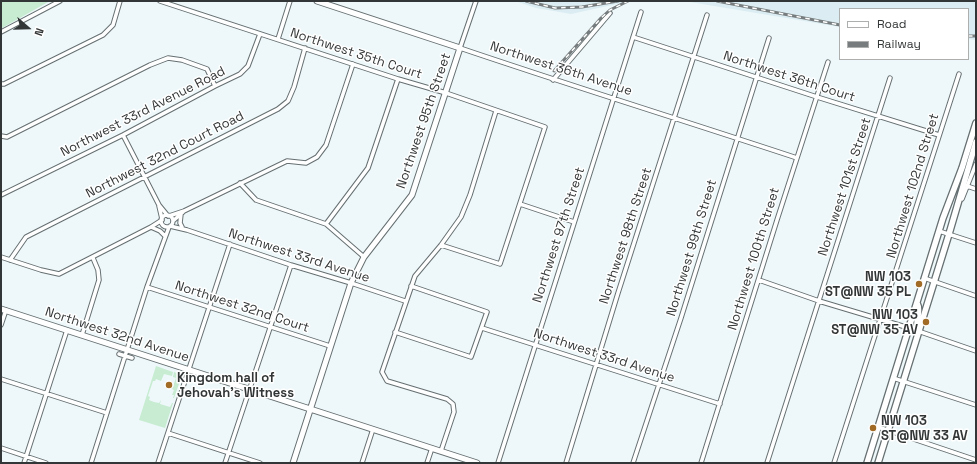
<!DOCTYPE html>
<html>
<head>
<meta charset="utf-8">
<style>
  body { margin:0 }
  #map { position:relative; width:977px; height:464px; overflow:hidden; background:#eef8fa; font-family:"Space Grotesk",sans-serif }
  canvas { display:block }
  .frame { position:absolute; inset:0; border:2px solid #333637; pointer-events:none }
  .legend { position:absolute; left:839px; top:8px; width:130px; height:52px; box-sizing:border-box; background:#fff; border:1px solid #adafaf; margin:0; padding:5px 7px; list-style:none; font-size:12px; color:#333637 }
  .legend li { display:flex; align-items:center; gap:8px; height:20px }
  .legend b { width:20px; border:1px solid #adafaf }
  .north { position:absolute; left:8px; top:8px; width:40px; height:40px; -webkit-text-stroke:3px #fff; paint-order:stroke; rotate:110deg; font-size:11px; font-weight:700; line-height:16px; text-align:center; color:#333637 }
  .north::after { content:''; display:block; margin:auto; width:14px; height:18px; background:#333637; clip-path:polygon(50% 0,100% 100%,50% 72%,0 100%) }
</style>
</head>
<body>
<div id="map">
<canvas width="977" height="464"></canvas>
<div class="frame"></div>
<ul class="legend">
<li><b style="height:5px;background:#fff"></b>Road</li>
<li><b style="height:5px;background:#777d7e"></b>Railway</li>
</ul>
<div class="north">N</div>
</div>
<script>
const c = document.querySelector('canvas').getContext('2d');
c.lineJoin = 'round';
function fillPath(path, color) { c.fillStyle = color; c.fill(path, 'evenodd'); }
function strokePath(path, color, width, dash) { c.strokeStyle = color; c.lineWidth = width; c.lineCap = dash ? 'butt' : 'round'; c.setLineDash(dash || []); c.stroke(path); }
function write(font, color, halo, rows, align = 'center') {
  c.font = font + ' "Space Grotesk",sans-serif'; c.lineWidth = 3; c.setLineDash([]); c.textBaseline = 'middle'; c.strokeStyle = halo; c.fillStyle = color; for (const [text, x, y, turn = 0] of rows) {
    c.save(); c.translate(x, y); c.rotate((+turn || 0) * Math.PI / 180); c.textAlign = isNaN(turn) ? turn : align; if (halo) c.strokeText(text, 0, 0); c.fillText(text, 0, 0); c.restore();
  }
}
fillPath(new Path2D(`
  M515 1H631L571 14 536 8Z
  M684 1H976V40L968 39V9H840V27Z`), '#dbedf2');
fillPath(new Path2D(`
  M1 1H50L2 28 1 27Z
  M156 366 173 372 172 376 164 374 161 381 156 379 155 381H153L148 396 150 397 149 400 154 402 155 399 154 402 159 403 161 400 160 404 170 407 172 403H173L165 428 139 420Z
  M174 372 179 374 181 378 174 398H173L174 395H172L174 390 172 389 176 378 173 377Z`), '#c7ecd2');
const street = new Path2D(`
  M160 1 398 79 446 93 545 127 500 264 441 245
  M476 1 460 48C572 86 685 121 797 158
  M1 32 60 1
  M633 37 817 97 939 135
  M278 39 290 1
  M553 80 610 13
  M1 84H4L103 35 113 25 120 1
  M123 135 159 205 168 216
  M1 136 7 137 150 65 168 58 182 60 207 69 215 86
  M240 183 256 200 326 224 364 257
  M967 186 976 189
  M1 195 123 135 215 86 240 74 248 66 260 34
  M962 199 976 164
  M520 204 574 222
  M159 206 162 219
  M181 214 180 223 182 227
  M161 221a6 6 0 1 1 12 0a6 6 0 1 1-12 0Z
  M169 216 184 211 287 161 306 163 317 157 326 145 353 64
  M173 221 183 212
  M326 224 368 168 398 79
  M170 226 187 230 291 265 351 283 405 301
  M151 227 160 231 165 236
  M939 231 976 243
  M1 257 41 270 59 274 151 227 162 220
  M10 260 26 237 278 109 288 101 294 87 305 48
  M924 278 976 296
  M759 280 819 301 909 328
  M147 287 330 346
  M1 325 6 310
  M482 328 720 404
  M918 331 976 351
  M395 332 471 357 487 312 411 286
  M82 335 99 280 98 270 93 258
  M119 354 132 358
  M893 378 976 405
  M1 379 107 413
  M878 427 976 460
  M168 433 260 463
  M1 448 46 463
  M441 451 454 412 453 404 447 399 387 381 382 372 415 276 441 245 461 217 470 195 496 111
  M24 463 67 330
  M91 463 147 287 169 227
  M158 463 230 244
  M225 463 291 265
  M362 463 373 429
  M427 463 432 448
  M498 463 641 12
  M566 463 618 293 707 15
  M633 463 681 318 769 38
  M701 463 777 220 828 62
  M767 463 890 78
  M834 463 959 74`);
const secondary = new Path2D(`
  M1 309 477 463
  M293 463 351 283 364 257 412 195 460 48 317 1`);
const primary = new Path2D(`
  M917 303C922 312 914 321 918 331
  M867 463 943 218 962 168 976 123
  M878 463 949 234 976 142`);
strokePath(street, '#666f71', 5.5);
strokePath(secondary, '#666f71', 7);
strokePath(primary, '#666f71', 8);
strokePath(street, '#fff', 3.5);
strokePath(secondary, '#fff', 5);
strokePath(primary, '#fff', 5.5);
const rail = new Path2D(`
  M526 1 555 8 582 7 618 1
  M717 1 840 25
  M968 36H976
  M554 71 601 18 610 10 628 1`);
strokePath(rail, '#777d7e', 3);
strokePath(rail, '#fff', 1.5, [4.5]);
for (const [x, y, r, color] of [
  [919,284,4,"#a16b26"],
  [926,322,4,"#a16b26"],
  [169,385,4,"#a16b26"],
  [873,428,4,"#a16b26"]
]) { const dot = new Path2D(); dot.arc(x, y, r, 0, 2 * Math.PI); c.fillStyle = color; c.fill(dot); strokePath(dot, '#fff', 1.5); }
write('13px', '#333637', '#fff', [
  ["Northwest 35th Court",356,54,18],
  ["Northwest 36th Avenue",561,69,18],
  ["Northwest 36th Court",789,77,18],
  ["Northwest 33rd Avenue Road",143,112,-27],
  ["Northwest 95th Street",424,121,-71],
  ["Northwest 32nd Court Road",165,155,-27],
  ["Northwest 102nd Street",913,186,-73],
  ["Northwest 101st Street",845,187,-72],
  ["Northwest 97th Street",559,235,-72],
  ["Northwest 98th Street",626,236,-72],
  ["Northwest 99th Street",692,248,-73],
  ["Northwest 33rd Avenue",299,256,18],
  ["Northwest 100th Street",754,259,-73],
  ["Northwest 32nd Court",242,307,18],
  ["Northwest 32nd Avenue",117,335,18],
  ["Northwest 33rd Avenue",604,356,18]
]);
write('bold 13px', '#333637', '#fff', [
  ["NW 103",911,277],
  ["ST@NW 35 PL",911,292],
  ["NW 103",918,315],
  ["ST@NW 35 AV",918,330],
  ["Kingdom hall of",177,378,"left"],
  ["Jehovah's Witness",177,393,"left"],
  ["NW 103",881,421,"left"],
  ["ST@NW 33 AV",881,436,"left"]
], 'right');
</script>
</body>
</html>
